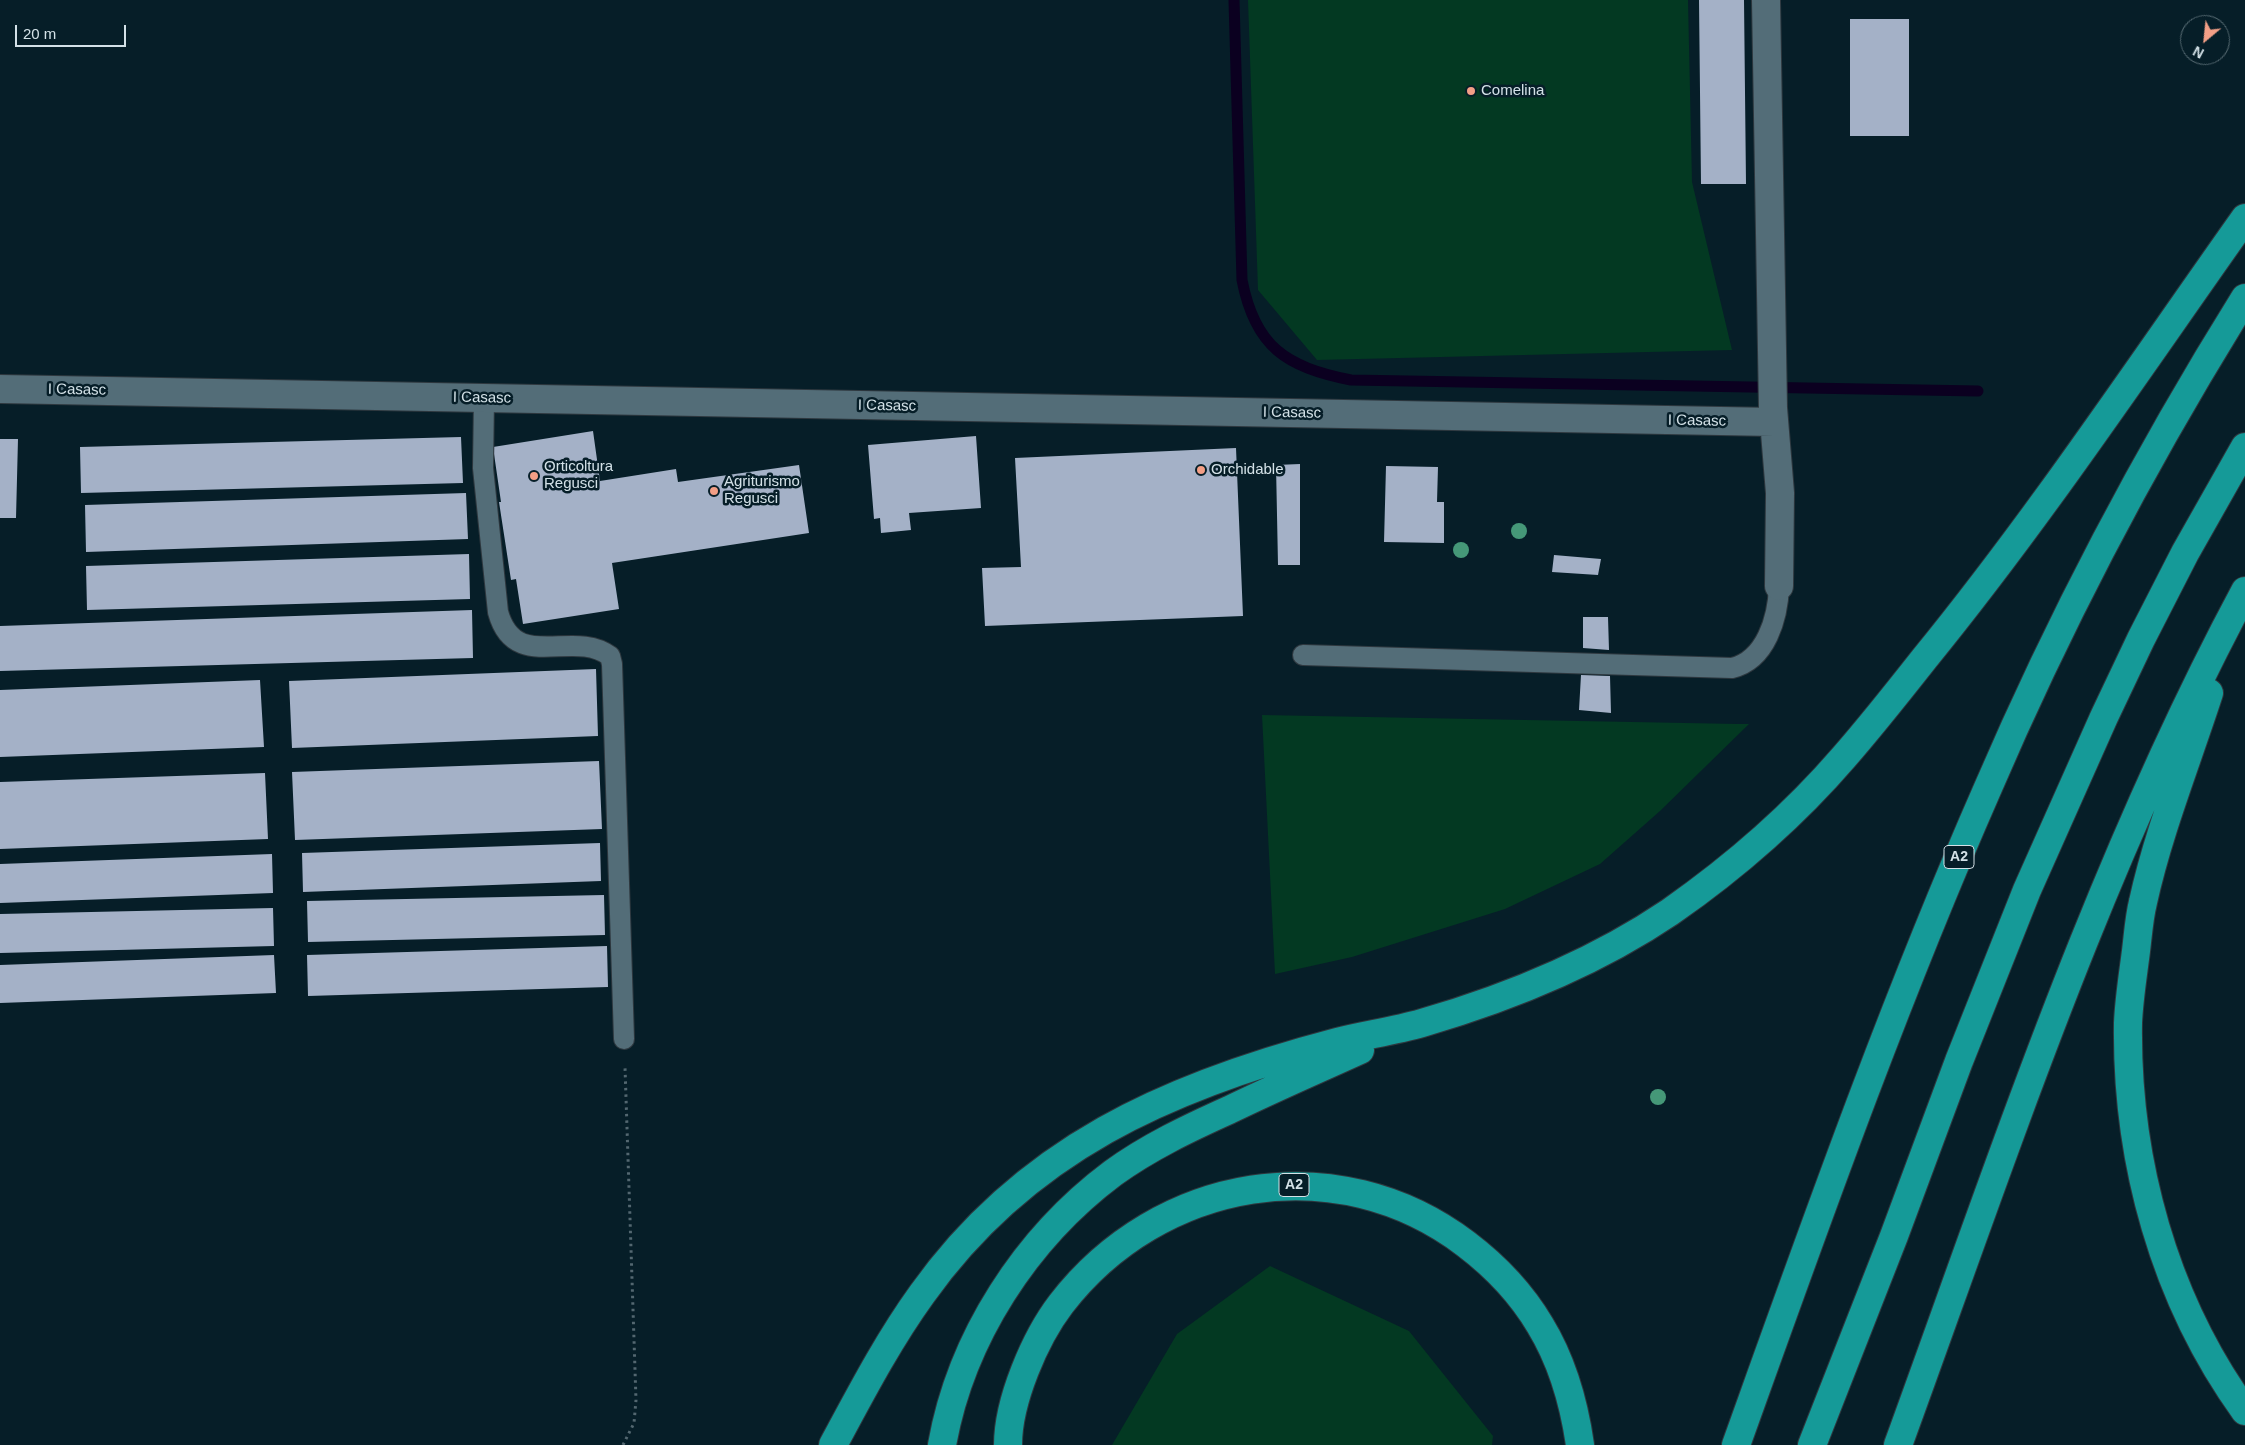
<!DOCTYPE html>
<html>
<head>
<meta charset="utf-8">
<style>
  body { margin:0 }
  #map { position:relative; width:2245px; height:1445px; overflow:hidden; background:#061e28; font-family:Arial,sans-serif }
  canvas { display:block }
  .north { position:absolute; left:2180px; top:15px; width:50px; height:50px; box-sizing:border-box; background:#061e28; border:1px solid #586c74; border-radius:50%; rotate:208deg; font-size:14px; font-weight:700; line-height:20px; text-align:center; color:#d3e1e7 }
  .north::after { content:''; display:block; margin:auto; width:18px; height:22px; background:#f39f86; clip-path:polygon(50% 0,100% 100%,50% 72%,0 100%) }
  .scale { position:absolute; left:15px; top:25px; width:111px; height:22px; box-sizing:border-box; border:2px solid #d3e1e7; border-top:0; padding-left:6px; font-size:15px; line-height:18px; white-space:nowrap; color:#d3e1e7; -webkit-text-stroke:4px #061e28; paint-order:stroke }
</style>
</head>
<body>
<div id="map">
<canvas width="2245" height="1445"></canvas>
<div class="north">N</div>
<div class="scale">20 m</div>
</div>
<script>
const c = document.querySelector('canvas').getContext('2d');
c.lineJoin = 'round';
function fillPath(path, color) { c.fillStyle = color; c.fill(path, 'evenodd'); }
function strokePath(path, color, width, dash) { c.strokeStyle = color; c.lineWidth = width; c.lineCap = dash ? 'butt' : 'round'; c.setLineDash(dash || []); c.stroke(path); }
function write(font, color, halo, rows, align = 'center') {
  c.font = font + ' Arial,sans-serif'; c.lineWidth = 5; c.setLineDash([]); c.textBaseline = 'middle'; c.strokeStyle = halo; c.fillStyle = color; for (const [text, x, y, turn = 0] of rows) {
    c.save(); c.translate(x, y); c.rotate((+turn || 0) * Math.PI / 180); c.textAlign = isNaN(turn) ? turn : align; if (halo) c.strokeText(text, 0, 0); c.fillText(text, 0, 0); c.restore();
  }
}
fillPath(new Path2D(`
  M1248 0H1688L1692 182 1732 350 1317 360 1258 290Z
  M1262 715 1738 724H1749L1660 811 1600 864 1505 909 1352 957 1275 974Z
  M1270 1266 1409 1331 1493 1436 1492 1445H1112L1177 1334Z`), '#033922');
strokePath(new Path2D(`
  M1234 0 1242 280C1255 347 1286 367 1351 380L1978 391`), '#0b0020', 11);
fillPath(new Path2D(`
  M1699 0H1744L1746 184H1701Z
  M1850 19H1909V136H1850Z
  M593 431 600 481 676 469 678 482 799 465 809 533 612 563 619 609 523 624 516 579 511 580 499 502H501L493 447Z
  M976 436 981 508 909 513 911 530 881 533 880 518 874 519 868 445Z
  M461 437 463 483 81 493 80 447Z
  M0 439H18L16 518H0Z
  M1236 448 1243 616 985 626 982 568 1021 567 1015 458Z
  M1300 464V565H1278L1276 465Z
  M1386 466 1438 467 1437 502H1444V543L1384 542Z
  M466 493 468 539 86 552 85 505Z
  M469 554 470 599 87 610 86 566Z
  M1554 555 1601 559 1598 575 1552 572Z
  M472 610 473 658 0 671V626Z
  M1583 617H1608L1609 650 1583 648Z
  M596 669 598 736 292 748 289 681Z
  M1581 675 1610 676 1611 713 1579 710Z
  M260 680 264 747 0 757V690Z
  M599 761 602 829 295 840 292 772Z
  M265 773 268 839 0 849V782Z
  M600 843 601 881 303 892 302 853Z
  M272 854 273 893 0 903V864Z
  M604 895 605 935 308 942 307 901Z
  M273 908 274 946 0 953V914Z
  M607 946 608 987 308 996 307 955Z
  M274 955 276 993 0 1003V965Z`), '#a4b1c7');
const lane = new Path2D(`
  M484 398 483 468 498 612C515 674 573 628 610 656L612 664 624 1039
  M1303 655 1732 668C1766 660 1778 618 1779 586`);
const street = new Path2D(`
  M1766 0 1773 408 1780 493 1779 586
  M0 389 1774 422`);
const highway = new Path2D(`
  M2209 693C2187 761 2158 833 2143 902 2139 918 2138 935 2136 951 2133 975 2129 999 2128 1023 2126 1160 2164 1299 2245 1411
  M833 1445C861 1393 888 1341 922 1294 1025 1149 1169 1086 1337 1042 1365 1035 1394 1031 1422 1023 1508 998 1596 962 1670 912 1733 868 1794 815 1844 757 1872 725 1898 692 1924 659 2039 518 2140 366 2245 218
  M942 1445C961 1338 1026 1238 1113 1173 1149 1147 1189 1128 1229 1110 1272 1089 1316 1070 1360 1050
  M1008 1445C1008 1401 1035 1338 1061 1304 1159 1177 1337 1146 1466 1244 1495 1266 1521 1293 1540 1325 1562 1361 1574 1403 1580 1445
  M1736 1445C1815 1225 1893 1004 1987 790 2060 620 2147 455 2245 298
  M1812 1445 1894 1236 1959 1061 2027 890 2104 717 2141 639 2185 553 2245 447
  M1898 1445C2003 1157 2099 863 2245 591`);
strokePath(lane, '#2e383f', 22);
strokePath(street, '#2e383f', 30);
strokePath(highway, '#2e383f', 30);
strokePath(new Path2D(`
  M623 1445 634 1423 636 1400 625 1067`), '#536770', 3, [2.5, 4]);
strokePath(lane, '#536d78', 20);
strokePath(street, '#536d78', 28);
strokePath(highway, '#159a98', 28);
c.fillStyle = '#459878';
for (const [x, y] of [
  [1519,531],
  [1461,550],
  [1658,1097]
]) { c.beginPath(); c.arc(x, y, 8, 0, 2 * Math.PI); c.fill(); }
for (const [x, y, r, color] of [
  [1471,91,5,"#f39f86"],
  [1201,470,5,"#f39f86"],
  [534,476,5,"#f39f86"],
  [714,491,5,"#f39f86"]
]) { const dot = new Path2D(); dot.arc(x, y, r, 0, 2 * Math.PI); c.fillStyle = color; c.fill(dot); strokePath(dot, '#061e28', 2); }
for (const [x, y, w] of [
  [1959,857,30],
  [1294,1185,30]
]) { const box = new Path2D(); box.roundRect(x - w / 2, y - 11.5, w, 23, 4); c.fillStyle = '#061e28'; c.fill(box); strokePath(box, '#d3e1e7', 1); }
write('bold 14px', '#d3e1e7', null, [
  ["A2",1959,857],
  ["A2",1294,1185]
]);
write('15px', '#d3e1e7', '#061e28', [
  ["Comelina",1481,91],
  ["Orticoltura",544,467],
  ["Regusci",544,484],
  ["Orchidable",1211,470],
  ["Agriturismo",724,482],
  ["Regusci",724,499]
], 'left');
write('15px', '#d3e1e7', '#061e28', [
  ["I Casasc",77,390,1],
  ["I Casasc",482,398,1],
  ["I Casasc",887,406,1],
  ["I Casasc",1292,413,1],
  ["I Casasc",1697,421,1]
]);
</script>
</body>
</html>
